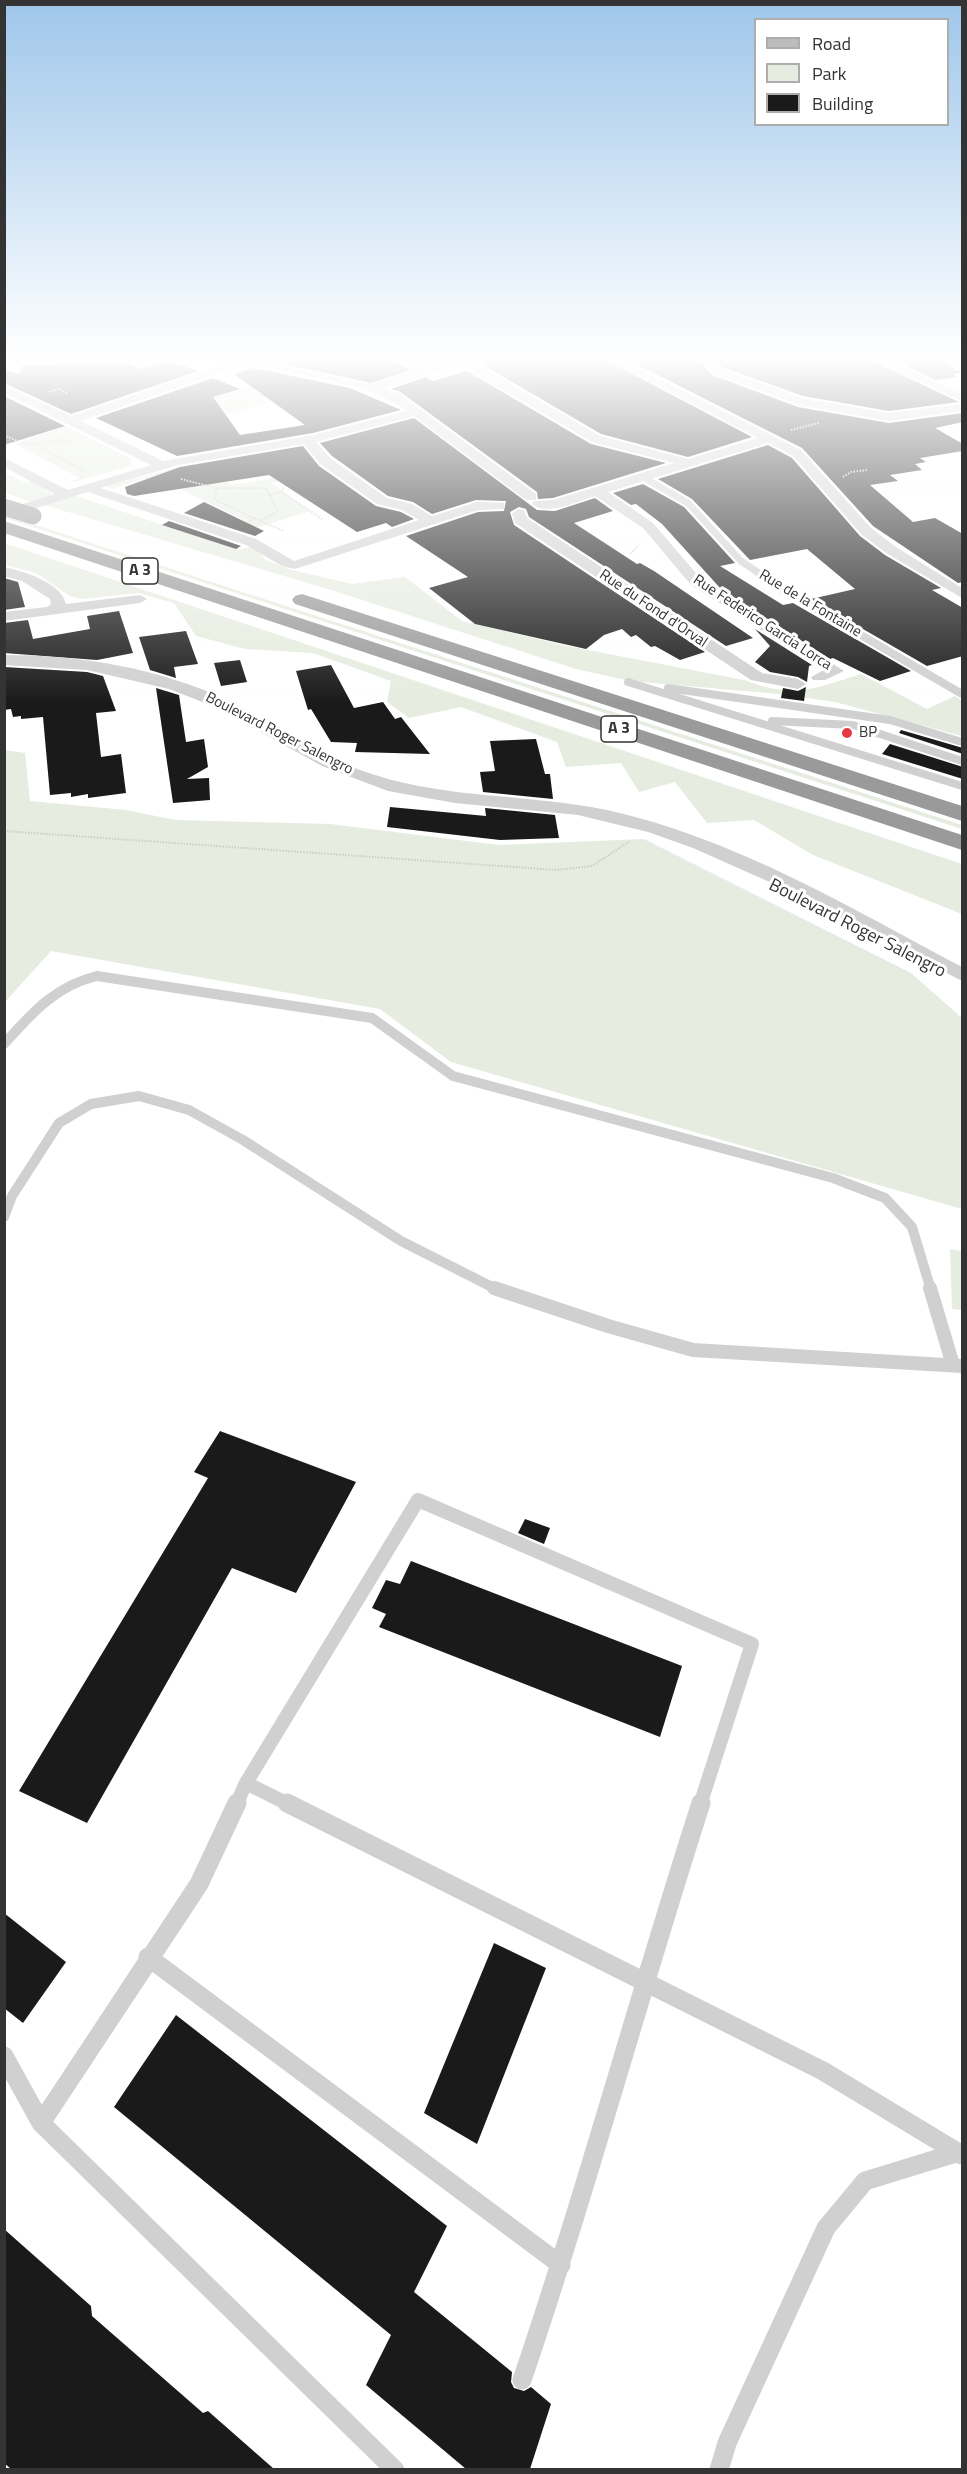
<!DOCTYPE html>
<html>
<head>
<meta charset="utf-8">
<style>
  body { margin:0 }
  #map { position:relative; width:967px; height:2474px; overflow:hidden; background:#fff; font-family:"Titillium Web",sans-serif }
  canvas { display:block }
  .frame { position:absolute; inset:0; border:6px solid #333; pointer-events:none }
  .legend { position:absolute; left:754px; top:18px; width:195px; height:108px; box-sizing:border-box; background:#fff; border:2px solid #adadad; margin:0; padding:8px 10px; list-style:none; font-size:18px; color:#333 }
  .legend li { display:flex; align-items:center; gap:12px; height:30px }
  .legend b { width:30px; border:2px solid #adadad }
</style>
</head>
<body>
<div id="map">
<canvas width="967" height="2474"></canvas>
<div class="frame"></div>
<ul class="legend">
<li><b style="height:8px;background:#bdbdbd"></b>Road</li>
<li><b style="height:16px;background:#e6ecdf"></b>Park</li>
<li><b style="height:16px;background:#1a1a1a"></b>Building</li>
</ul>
</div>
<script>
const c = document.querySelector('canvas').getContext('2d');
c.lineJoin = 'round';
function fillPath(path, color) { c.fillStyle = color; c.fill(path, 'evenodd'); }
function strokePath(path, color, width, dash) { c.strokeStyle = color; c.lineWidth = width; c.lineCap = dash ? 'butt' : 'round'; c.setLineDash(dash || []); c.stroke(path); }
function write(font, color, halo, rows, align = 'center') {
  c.font = font + ' "Titillium Web",sans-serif'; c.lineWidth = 6; c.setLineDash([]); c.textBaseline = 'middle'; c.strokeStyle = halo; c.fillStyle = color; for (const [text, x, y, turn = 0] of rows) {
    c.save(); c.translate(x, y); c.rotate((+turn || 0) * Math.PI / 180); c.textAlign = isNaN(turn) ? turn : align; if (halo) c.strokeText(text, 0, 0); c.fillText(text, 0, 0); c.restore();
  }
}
fillPath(new Path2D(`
  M397 356H442V361L412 370 394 360 400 358Z
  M282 376 324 387 186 425 211 391 223 394Z
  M65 426 133 460 130 466 66 484 80 478 15 444Z
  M193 464 232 485 321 470 272 483 310 511 242 532 229 528 244 520 164 481 157 483 144 478 112 489 107 486Z
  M4 472 26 483 33 480 53 495 31 502 5 493Z
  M73 495 235 549 257 547 265 560 292 570 352 584 405 577 462 621 567 646 744 680C793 699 813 689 861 674L927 709 955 696 962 701V736L835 702 780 694 630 681 576 669 328 589 41 504Z
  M5 515 962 825V829L5 518Z
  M4 543 962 864V914L813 855 754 820 707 823 675 782 639 792 621 763 566 767 557 742 461 707 409 718 387 702 391 681 313 653 245 649 196 636 174 603 139 593 81 599 70 596 36 573 5 565Z
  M5 750 25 753 30 801 126 810 175 820 330 824 499 845 644 839 911 973 962 1018V1209L451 1062 380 1009 51 951 5 1002Z
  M950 1249 962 1251V1310L952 1309Z`), '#e6ecdf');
fillPath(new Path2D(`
  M293 356H386L411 370 371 383 276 362Z
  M473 356H598L752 437 688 457 601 434 485 366 489 365Z
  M620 356H696L712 375 798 407 889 423 963 413V422L935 428 963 444V451L920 458 926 462 915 464 922 470 890 475 898 481 870 485 913 522 935 518 963 534V582L958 583 873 526 802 448Z
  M712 356H862L959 402 889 411 803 396 722 367Z
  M885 356H940L955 370 963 372 953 374 957 377 936 380Z
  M167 360 198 371 71 414 4 383V369L19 374 23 365 127 363 139 369Z
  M254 368 350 388 401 410 313 433 177 456 96 418 213 378 240 389 213 397 240 435 305 425 234 374Z
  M467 371 591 444 666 463 553 498 538 499 537 492 399 391 391 389 426 377 433 381Z
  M4 396 65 426 4 445Z
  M414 418 537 510 555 511 595 498 613 511 574 523 637 564 640 563 654 571 753 638 726 646 529 517 526 509 519 507 510 512 514 525 705 652 680 660 655 646 651 647 636 635 631 637 622 629 604 635 586 649 475 624 429 588 468 577 406 536 478 512 504 511 506 501 476 500 432 514 413 502 388 496 332 456 320 443Z
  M768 445 792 458 860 536 885 555 941 588 932 590 963 608V656L927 666 811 599 855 589 807 549 750 560 692 499 658 479Z
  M303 446 319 466 376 506 401 512 414 519 392 527 386 523 357 532 269 475 134 496 127 494 125 487 180 467Z
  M643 484 684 507 735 563 720 566 783 605 793 603 911 671 880 681 833 658 830 659 721 589 662 524 636 504 631 505 613 493Z
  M204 502 264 531 255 536 184 513Z
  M169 521 241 546 236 549 162 525Z
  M4 578 18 582 25 607 4 610Z
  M119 611 133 653 97 660 4 653V623L28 620 33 639 90 629 87 616Z
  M755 629 812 665 809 666 807 682 798 677 770 672 755 662 770 646Z
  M186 631 198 664 174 667 176 678 150 670 139 637Z
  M240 660 247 682 221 686 214 663Z
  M331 665 354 708 383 702 395 719 401 717 430 754 355 752 357 743 331 742 311 709 308 710 296 671Z
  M4 667 87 672 103 676 116 711 96 713 101 757 121 754 126 793 88 798V794L71 797V793L50 795 43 717 21 719V716L13 717 11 709 4 710Z
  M806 687 804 701 781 698 783 688 798 691Z
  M156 688 179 695 186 742 204 739 208 767 187 779 209 778 210 800 173 803Z
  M901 730 963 748V754L899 733Z
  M536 739 545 774H550L553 799 483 792 480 772 495 771 490 741Z
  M890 744 963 767V779L882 754Z
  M390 807 486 816 485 808 555 815 559 838 500 840 387 827Z
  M220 1431 356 1482 296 1593 232 1568 87 1823 19 1791 208 1478 194 1472Z
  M525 1519 550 1528 544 1544 518 1533Z
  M411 1561 682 1666 660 1737 379 1627 386 1614 372 1608 386 1580 400 1584Z
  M4 1913 66 1962 23 2023 4 2008Z
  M494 1943 546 1968 477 2144 424 2113Z
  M176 2015 447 2226 414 2292 512 2372 511 2382 514 2388 524 2391 531 2387 551 2404 530 2469H466L366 2385 391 2335 114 2107Z
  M4 2229 91 2306 92 2316 203 2413 208 2411 274 2469H11L4 2463Z`), '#1a1a1a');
strokePath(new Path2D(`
  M49 392 59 389 68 394
  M791 430 819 423
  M4 435 24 444 62 440 70 443
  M32 443 84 471
  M843 477 851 472 868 470
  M181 479 216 488H266L278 511 260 521
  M216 489 215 500 254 518 249 522
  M281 492 322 519
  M270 495 281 492 284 487
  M254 518 284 531
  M630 554 639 545
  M4 831 557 870 592 866 630 841`), '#cdcdcd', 2, [1.5, 1.5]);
strokePath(new Path2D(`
  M643 477 688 503 741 561 784 590`), '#d0d0d0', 7);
strokePath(new Path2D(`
  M782 589 962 694
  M628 682 962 786
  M668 688 890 720 962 742
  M772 721 853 725 962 761`), '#d0d0d0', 8);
strokePath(new Path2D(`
  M4 1044C32 1013 55 986 97 976L372 1018 453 1076 833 1178 885 1198 912 1227 931 1290
  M4 1217 12 1196 59 1123 91 1104 139 1096 189 1110 243 1140 401 1241 498 1290`), '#d0d0d0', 10);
strokePath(new Path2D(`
  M494 1288 608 1326 693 1350 962 1366
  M930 1288 953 1365
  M246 1783 290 1805
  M236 1805 246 1783 418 1500 752 1644 700 1805`), '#d0d0d0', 14);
strokePath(new Path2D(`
  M287 1803 823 2071 962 2155
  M148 1957 561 2265
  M4 2056 41 2123 395 2470
  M41 2123 199 1884 237 1803
  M522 2380C587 2189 639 1995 701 1803
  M719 2470 727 2443 826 2228 865 2181 956 2153`), '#d0d0d0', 19);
fillPath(new Path2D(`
  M4 356H12L7 359Z
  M217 356H240L371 385 451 359 449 356H463L600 436 688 459 758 438 600 356H614L801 450 871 528 896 547 962 588V598L886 553 861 534 793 456 768 443 608 492 653 523 701 579 844 671 825 680H813L811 677 824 670 691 585 643 528 595 496C579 501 547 517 532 504L534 501 553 500 674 463 592 442 459 364 383 389 398 393 536 494V500H526L414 416 316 442 330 458 387 498 412 504 432 516 477 502 504 503V509L478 510 295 569 282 566 246 545 88 492 4 518V510L55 494 4 467V458L68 490 151 465 4 393V385L71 416 232 362ZM246 364C296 375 365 380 407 411L313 435 163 461 81 421ZM304 444 320 464 377 504 402 510 419 520 294 561 256 539 101 488 178 465Z
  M698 356H709L721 369 802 398 889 413 962 404V411L889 421 799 405 713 373Z
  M864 356H879L962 394V401Z
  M519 509 524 510 527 518 762 673 798 679 806 684 798 689 751 680 515 523 512 513Z
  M4 567C25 572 61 582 66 604L140 595 147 599 140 603 4 621V612L47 607 51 604 50 599 22 581 4 576Z
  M4 655C80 655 160 668 229 701 278 725 322 759 375 775 450 799 530 794 607 810 734 838 849 907 962 967V981L783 888 693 848 648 832 578 815 455 803 388 791 322 766 218 708 169 689 87 670 4 665Z`), '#d0d0d0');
fillPath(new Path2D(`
  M942 356H960L962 370 956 368Z`), '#bdbdbd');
fillPath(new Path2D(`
  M4 521 962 835V850L4 533Z
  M302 594 962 806V821L295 604 292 600 295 596Z`), '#9a9a9a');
strokePath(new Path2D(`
  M4 507 33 516`), '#9a9a9a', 17);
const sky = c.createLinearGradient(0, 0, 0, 703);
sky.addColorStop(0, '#9ec6ea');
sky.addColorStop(0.51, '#fff');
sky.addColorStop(1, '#ffffff00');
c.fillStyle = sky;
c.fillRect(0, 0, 967, 703);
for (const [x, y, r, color] of [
  [847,733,6,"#e63946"]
]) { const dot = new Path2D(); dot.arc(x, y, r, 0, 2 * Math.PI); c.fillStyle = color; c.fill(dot); strokePath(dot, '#fff', 2); }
write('15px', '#333', '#fff', [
  ["Rue de la Fontaine",810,604,31],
  ["Rue du Fond d'Orval",653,609,34],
  ["Rue Federico Garcia Lorca",762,623,33],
  ["Boulevard Roger Salengro",279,734,27]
]);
write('15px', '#333', '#fff', [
  ["BP",859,733]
], 'left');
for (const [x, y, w] of [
  [140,571,36],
  [619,729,36]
]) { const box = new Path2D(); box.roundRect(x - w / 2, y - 13, w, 26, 4.5); c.fillStyle = '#fff'; c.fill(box); strokePath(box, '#333', 1.5); }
write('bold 16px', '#333', null, [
  ["A 3",140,571],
  ["A 3",619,729]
]);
write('18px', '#333', '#fff', [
  ["Boulevard Roger Salengro",857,929,27]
]);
</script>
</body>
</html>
